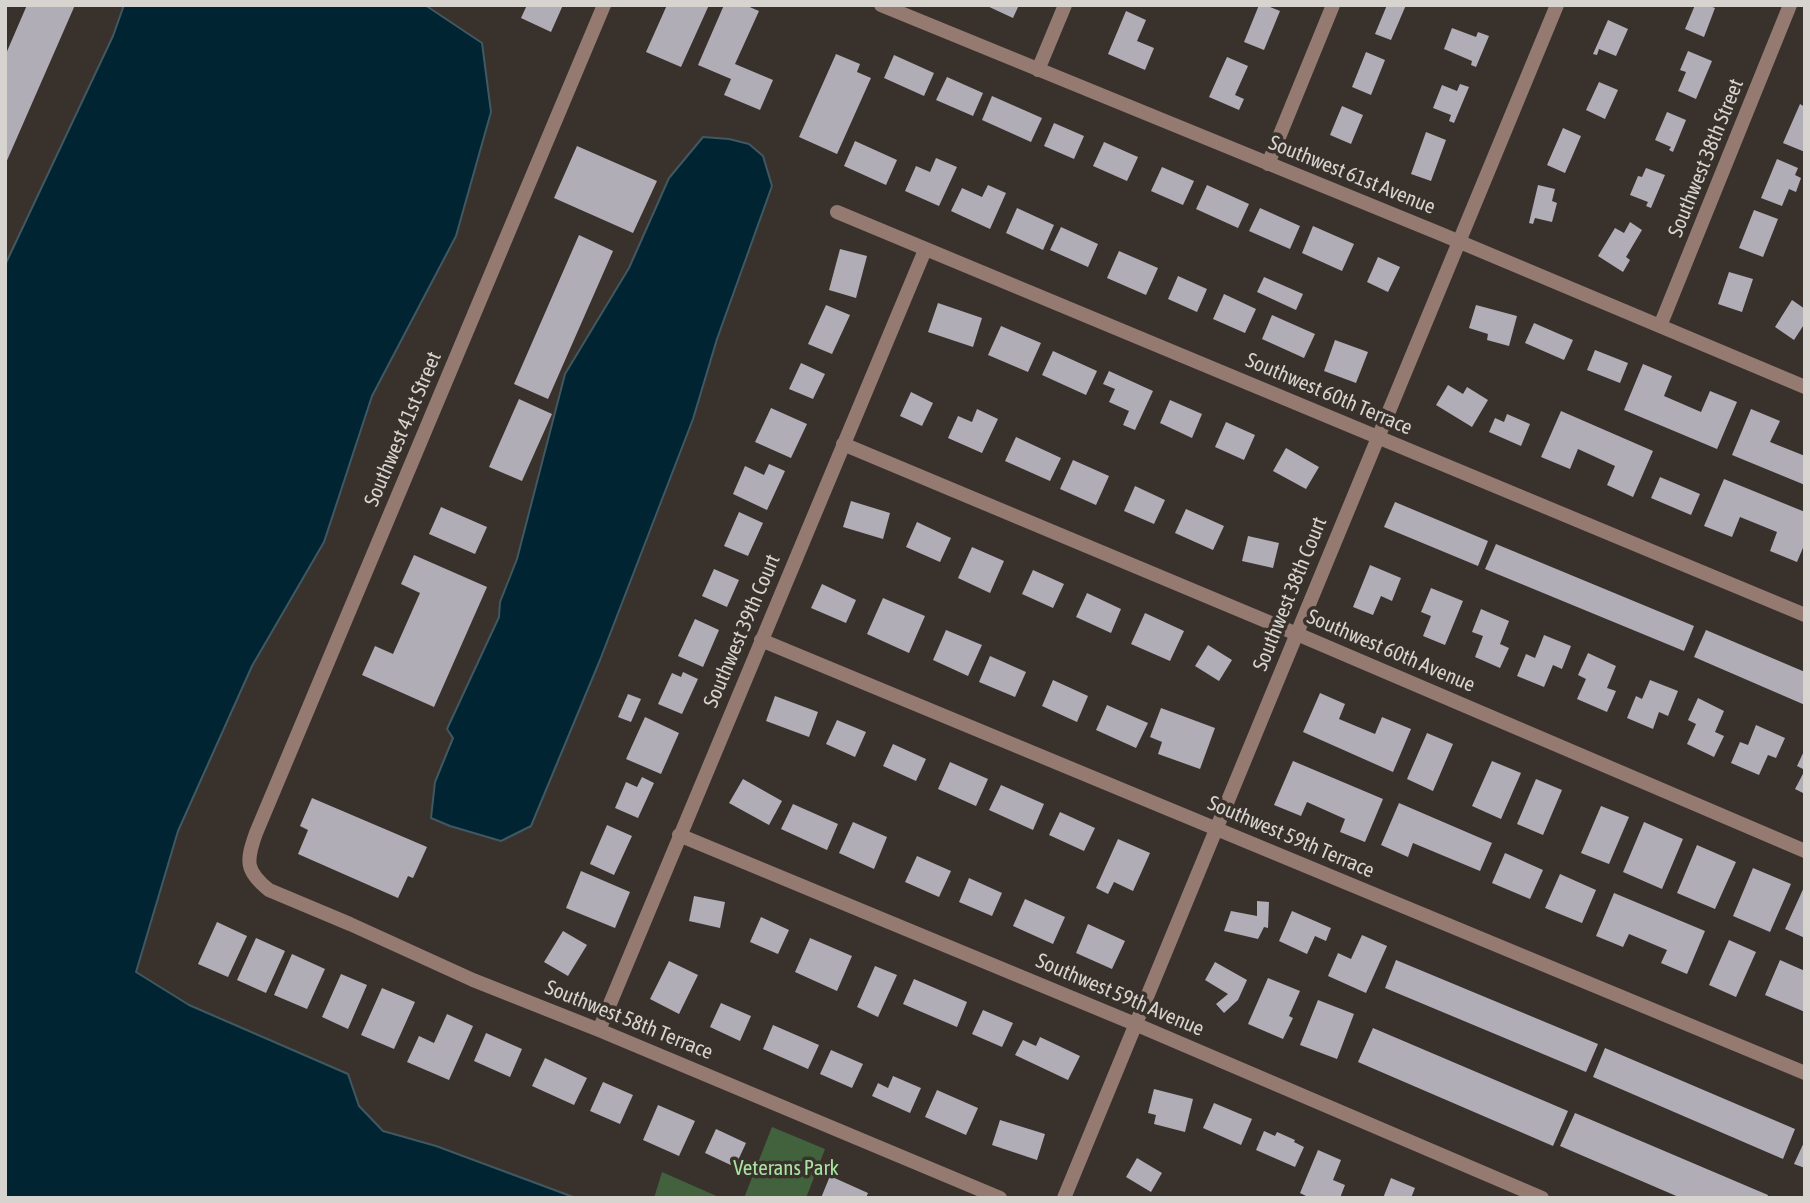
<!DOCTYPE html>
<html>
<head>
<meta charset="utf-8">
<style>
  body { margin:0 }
  #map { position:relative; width:1810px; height:1203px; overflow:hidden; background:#39322c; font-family:"Asap Condensed",sans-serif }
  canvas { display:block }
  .frame { position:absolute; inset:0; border:7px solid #d7d3cf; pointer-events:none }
</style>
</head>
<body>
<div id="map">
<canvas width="1810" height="1203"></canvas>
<div class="frame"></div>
</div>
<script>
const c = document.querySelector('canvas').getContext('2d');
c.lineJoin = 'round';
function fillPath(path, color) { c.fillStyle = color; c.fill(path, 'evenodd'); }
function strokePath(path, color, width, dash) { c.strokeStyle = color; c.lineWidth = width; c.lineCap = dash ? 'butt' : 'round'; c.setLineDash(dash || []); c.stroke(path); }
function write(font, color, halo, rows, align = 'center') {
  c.font = font + ' "Asap Condensed",sans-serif'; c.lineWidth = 7; c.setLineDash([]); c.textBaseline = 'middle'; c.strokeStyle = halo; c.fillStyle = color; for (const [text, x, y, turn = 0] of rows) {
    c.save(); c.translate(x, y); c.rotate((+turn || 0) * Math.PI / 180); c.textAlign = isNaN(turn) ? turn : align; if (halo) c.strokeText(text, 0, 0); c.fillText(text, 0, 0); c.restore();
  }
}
fillPath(new Path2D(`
  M772 1127 825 1149 806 1198H744Z
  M662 1172 721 1198H654Z`), '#42623d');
const water = new Path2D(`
  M124 5H425L482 43 491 112 456 236 372 396 324 542 252 666 178 831 136 972 189 1005 348 1074 359 1106 383 1131 436 1146 576 1198H5V265L113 36Z
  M703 137 729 139 749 144 763 156 772 186 717 339 693 419 600 660 531 826 501 841 450 826 431 818 435 782 453 738 447 729 499 617 500 602 517 559 565 374 629 268 669 178Z`);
fillPath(water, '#002432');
strokePath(water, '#405861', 2);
fillPath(new Path2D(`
  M27 5H75L5 165V56Z
  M527 5H563L551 32 521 18Z
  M667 5H709L681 67 646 52Z
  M724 5H745L759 11 735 64 773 80 760 110 724 95 731 79 698 65Z
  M985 5H1019L1013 18Z
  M1259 5H1265L1280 11 1264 50 1244 42Z
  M1387 5H1406L1391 40 1375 34Z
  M1695 5H1707L1715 8 1704 37 1685 29Z
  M1126 11 1146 20 1137 41 1154 48 1145 70 1108 54Z
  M1608 20 1628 29 1616 56 1599 49 1597 55 1593 54Z
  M1452 28 1476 37 1478 32 1489 36 1476 67 1471 65 1472 61 1444 49Z
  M1688 51 1712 61 1696 99 1678 91 1686 72 1680 70Z
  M1366 52 1385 60 1371 95 1352 87Z
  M836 54 860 64 857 72 871 78 837 154 799 137Z
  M894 55 934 73 924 96 884 78Z
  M1227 57 1248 66 1235 95 1244 99 1239 110 1209 97Z
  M947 77 983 93 973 116 936 100Z
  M1599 82 1618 90 1605 119 1586 110Z
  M1460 84 1469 87 1454 123 1449 121 1451 115 1433 108 1442 85 1457 91Z
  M992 96 1042 118 1031 142 982 120Z
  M1800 104 1805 107V152L1783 143Z
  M1342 106 1363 115 1351 144 1330 135Z
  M1667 112 1686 120 1673 152 1669 150 1671 147 1655 140Z
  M1054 123 1084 136 1074 159 1044 146Z
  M1563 128 1581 136 1565 173 1547 165Z
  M1426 132 1446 140 1431 181 1411 174Z
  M855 141 897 160 886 185 844 166Z
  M1104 142 1138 157 1127 181 1093 166Z
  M577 146 657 181 633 233 554 198Z
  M936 158 957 167 939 206 905 191 916 166 930 172Z
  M1777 159 1798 168 1795 175 1801 178 1796 192 1789 189 1782 206 1761 198Z
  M1162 167 1194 181 1183 205 1151 191Z
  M1646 168 1665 175 1651 208 1646 206 1648 202 1630 195 1638 176 1642 177Z
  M988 185 1006 193 990 229 951 211 962 188 982 197Z
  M1207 185 1249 204 1238 228 1196 209Z
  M1538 185 1555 189 1552 201 1557 203 1552 222 1535 218 1533 224 1529 223Z
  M1017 208 1054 225 1043 250 1006 233Z
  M1260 208 1300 226 1290 249 1249 231Z
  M1754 210 1778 219 1763 257 1739 248Z
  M1630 222 1642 230 1626 257 1630 260 1623 272 1598 256 1615 228 1624 233Z
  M1313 226 1354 244 1342 271 1302 253Z
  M1061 227 1098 244 1088 267 1050 250Z
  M579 235 613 251 548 399 514 384Z
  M840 249 867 256 856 298 829 290Z
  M1119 251 1158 268 1146 295 1107 278Z
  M1378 257 1400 267 1388 292 1367 282Z
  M1729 272 1753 279 1742 312 1718 304Z
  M1178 276 1207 289 1197 312 1168 299Z
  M1264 277 1303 294 1296 310 1257 292Z
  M1224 294 1256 309 1245 333 1213 319Z
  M1792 300 1805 309V323L1794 340 1775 327Z
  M938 303 982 318 973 347 928 332Z
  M826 305 850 315 832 354 808 344Z
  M1476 305 1517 316 1509 346 1487 340 1488 334 1469 328Z
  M1272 315 1315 334 1304 358 1262 339Z
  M1534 323 1573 340 1564 360 1525 343Z
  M1001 326 1041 343 1028 372 988 355Z
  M1335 340 1368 352 1356 383 1324 371Z
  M1595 350 1628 363 1620 383 1587 370Z
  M1053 351 1097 371 1086 395 1042 375Z
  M801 363 825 374 813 399 789 389Z
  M1643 364 1672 376 1664 396 1701 412 1710 391 1737 402 1717 449 1624 410Z
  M1109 371 1153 391 1135 430 1123 425 1129 411 1109 402 1115 389 1103 384Z
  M1448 385 1463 394 1467 387 1488 400 1472 427 1436 405Z
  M911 392 933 403 922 426 900 416Z
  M519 399 552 414 522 481 489 467Z
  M1170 400 1202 414 1192 438 1160 423Z
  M771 408 807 424 791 458 755 442Z
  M977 409 998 419 982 453 948 438 958 416 972 422Z
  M1751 409 1780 421 1770 442 1805 456V485L1732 455Z
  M1561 411 1653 451 1633 497 1607 485 1615 466 1578 449 1570 469 1541 457Z
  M1507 414 1530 424 1521 446 1489 432 1495 418 1504 422Z
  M1226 422 1255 435 1244 460 1215 447Z
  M1016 437 1061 458 1050 481 1005 461Z
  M1286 448 1319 467 1306 489 1273 471Z
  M1073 460 1109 476 1096 505 1060 489Z
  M769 464 785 471 767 510 733 494 745 466 764 475Z
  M1660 477 1700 494 1691 515 1651 498Z
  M1724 479 1805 512V543L1797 562 1770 551 1777 532 1740 517 1732 537 1704 526Z
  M1135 486 1165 500 1154 524 1124 511Z
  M851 501 890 513 883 539 843 527Z
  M1395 502 1488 541 1478 566 1384 527Z
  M441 507 487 527 475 554 429 534Z
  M1186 509 1224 526 1213 550 1175 533Z
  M739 512 763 523 748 556 724 546Z
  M917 522 951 538 940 562 906 547Z
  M1248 536 1279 543 1273 568 1242 561Z
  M1496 544 1694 626 1684 651 1485 569Z
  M972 547 1004 561 990 593 958 578Z
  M414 555 487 587 434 707 362 675 375 646 393 654 420 593 401 584Z
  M1370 565 1401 578 1392 601 1381 596 1373 615 1353 607Z
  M714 569 739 580 727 607 702 596Z
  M1033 570 1064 584 1053 608 1022 594Z
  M822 584 856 600 846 623 811 608Z
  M1431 588 1463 601 1445 645 1423 636 1431 616 1421 612Z
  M1087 593 1121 609 1111 633 1076 617Z
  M883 598 925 616 909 653 867 634Z
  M1481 609 1509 621 1500 644 1509 648 1500 668 1475 657 1483 636 1472 632Z
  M1145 613 1184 631 1170 661 1131 644Z
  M695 619 719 630 703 667 678 656Z
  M946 630 982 645 968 676 933 660Z
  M1706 630 1805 672V705L1694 657Z
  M1544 635 1571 646 1562 669 1553 665 1544 687 1517 676 1526 654 1535 658Z
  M1208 645 1232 660 1219 681 1195 666Z
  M1588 653 1616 666 1607 688 1616 691 1607 712 1577 699 1586 679 1578 675Z
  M990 656 1026 672 1015 697 979 682Z
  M683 672 698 679 682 714 658 704 672 673 681 677Z
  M1053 680 1088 696 1077 722 1042 706Z
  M1650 680 1678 691 1668 716 1659 712 1653 729 1627 718 1636 696 1642 699Z
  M1320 693 1345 704 1339 719 1375 734 1382 717 1411 729 1393 772 1303 732Z
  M628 694 641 699 631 722 618 717Z
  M775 696 818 712 809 737 766 721Z
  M1698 698 1724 711 1715 732 1724 736 1714 757 1687 744 1696 724 1688 720Z
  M1107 705 1148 723 1136 748 1096 730Z
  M1161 708 1215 728 1200 769 1158 754 1162 742 1150 737Z
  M645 717 679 733 661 774 626 759Z
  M837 720 866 732 855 757 826 744Z
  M1756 725 1785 738 1776 758 1768 755 1759 775 1731 763 1740 742 1748 745Z
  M1427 733 1453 744 1433 791 1407 779Z
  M893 744 926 759 916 781 883 766Z
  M1805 749V794L1795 789 1805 770 1797 766Z
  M1293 761 1383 799 1365 842 1340 832 1345 819 1307 802 1301 816 1274 805Z
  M1492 761 1521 773 1501 819 1472 806Z
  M950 762 988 779 976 806 938 789Z
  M642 777 654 783 638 818 615 808 626 782 637 787Z
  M743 779 782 801 769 825 729 803Z
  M1536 779 1562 790 1543 835 1517 824Z
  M1001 785 1044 804 1033 830 989 810Z
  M312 798 427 847 413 878 408 876 398 898 298 854 308 830 300 826Z
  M1399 803 1492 843 1480 871 1413 843 1408 857 1381 845Z
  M793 804 838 824 827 850 781 829Z
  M1601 806 1629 817 1609 864 1581 853Z
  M1060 812 1095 828 1084 851 1049 835Z
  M853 822 887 837 874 869 839 853Z
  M1644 822 1683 839 1662 889 1623 872Z
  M607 825 632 836 614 875 590 864Z
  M1118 839 1150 853 1133 891 1114 882 1108 894 1096 888Z
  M1697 845 1736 862 1715 909 1677 893Z
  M1505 853 1543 870 1530 899 1492 883Z
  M917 856 951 871 939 897 905 882Z
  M1753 868 1791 884 1770 932 1733 916Z
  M581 871 630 892 615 928 566 908Z
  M1560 874 1596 890 1582 923 1545 908Z
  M969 878 1002 893 992 916 959 902Z
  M1805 885V938L1785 929Z
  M1614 893 1705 931 1687 974 1661 963 1667 950 1629 934 1623 947 1596 936Z
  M694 896 725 902 720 928 689 921Z
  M1025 899 1065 917 1053 944 1013 926Z
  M1257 901 1269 902 1268 928 1264 927 1258 939 1224 931 1231 911 1257 916Z
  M1292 911 1331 928 1326 941 1315 936 1307 954 1279 941Z
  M761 917 789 930 778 954 750 942Z
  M217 922 247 936 228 977 198 964Z
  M1088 924 1125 941 1112 969 1076 953Z
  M563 931 587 945 568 976 544 962Z
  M1362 935 1387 946 1366 993 1328 976 1338 953 1351 959Z
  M256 938 285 951 266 993 237 980Z
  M810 938 852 956 837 991 795 972Z
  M1729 940 1756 952 1736 997 1709 985Z
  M292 954 325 969 307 1009 274 995Z
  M1396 960 1598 1044 1586 1072 1385 988Z
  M1780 960 1805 971V1012L1765 995Z
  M669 961 698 975 679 1014 650 999Z
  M1215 962 1247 980 1238 1000 1224 1013 1216 1004 1228 994 1205 980Z
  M875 966 897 975 878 1017 857 1007Z
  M341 974 367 985 348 1029 322 1017Z
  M1268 978 1300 991 1289 1016 1293 1018 1283 1039 1248 1024Z
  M914 979 967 1002 957 1027 903 1004Z
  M382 988 415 1002 394 1049 361 1035Z
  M1318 1000 1354 1014 1337 1059 1300 1045Z
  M721 1003 751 1016 740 1041 710 1027Z
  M983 1010 1013 1023 1002 1047 972 1034Z
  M447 1014 473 1026 449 1080 407 1062 419 1036 434 1043Z
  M773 1025 819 1045 808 1069 763 1049Z
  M1373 1028 1568 1111 1553 1146 1358 1062Z
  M486 1033 522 1049 510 1077 474 1061Z
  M1040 1037 1080 1056 1068 1080 1015 1055 1023 1040 1036 1046Z
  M1605 1048 1795 1129 1783 1159 1593 1077Z
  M831 1050 863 1064 852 1088 820 1074Z
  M545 1058 587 1078 574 1105 532 1086Z
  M893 1076 921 1088 910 1113 872 1096 878 1083 888 1088Z
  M603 1082 633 1095 620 1124 590 1111Z
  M1154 1089 1193 1099 1185 1132 1154 1124 1156 1115 1148 1113Z
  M937 1090 978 1108 966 1135 925 1117Z
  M1214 1103 1252 1119 1241 1145 1203 1128Z
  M658 1105 695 1121 679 1156 643 1140Z
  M1575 1113 1768 1195 1767 1198H1681L1560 1146Z
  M1000 1120 1045 1134 1037 1160 992 1145Z
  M716 1129 746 1143 735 1167 705 1153Z
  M1264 1131 1275 1136 1277 1132 1295 1140 1294 1142 1304 1147 1295 1167 1256 1150Z
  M1805 1140V1168L1794 1164Z
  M1318 1150 1341 1160 1333 1180 1345 1185 1340 1198H1310L1300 1193Z
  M1137 1158 1162 1173 1151 1192 1126 1177Z
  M830 1176 868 1193 866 1198H821Z
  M1391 1178 1415 1188 1411 1198H1383Z`), '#b1adb7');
strokePath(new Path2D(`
  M604 5 256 833C246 861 245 871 269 890L350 924 473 980 599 1030 1000 1198
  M881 5 1441 234 1805 387
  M1038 70 1065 5
  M1268 164 1333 5
  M837 212 1805 615
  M1660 326 1790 5
  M843 444 1297 634 1805 851
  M761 640 1805 1073
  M679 835 1135 1024 1542 1198
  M599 1030 925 250
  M1064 1198C1228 800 1392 403 1557 5`), '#947a70', 14);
write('21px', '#d7d3cf', '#39322c', [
  ["Southwest 38th Street",1706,158,-68],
  ["Southwest 61st Avenue",1352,175,22],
  ["Southwest 60th Terrace",1329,394,23],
  ["Southwest 41st Street",403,429,-67],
  ["Southwest 38th Court",1290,594,-68],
  ["Southwest 39th Court",742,631,-67],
  ["Southwest 60th Avenue",1391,651,23],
  ["Southwest 59th Terrace",1291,837,23],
  ["Southwest 59th Avenue",1120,995,23],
  ["Southwest 58th Terrace",629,1020,22]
]);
write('21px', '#a9e4a0', '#39322c', [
  ["Veterans Park",786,1168]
]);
</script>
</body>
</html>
